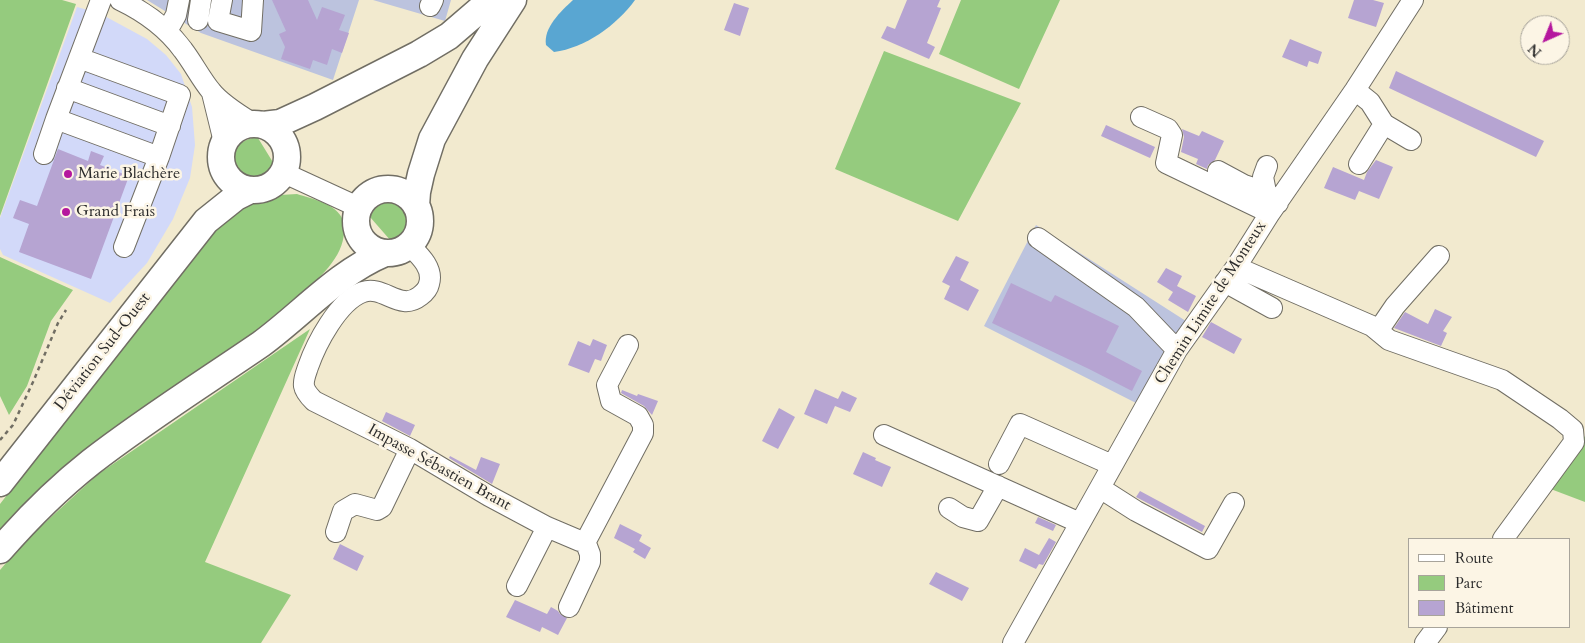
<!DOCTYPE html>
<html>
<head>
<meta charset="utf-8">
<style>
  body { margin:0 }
  #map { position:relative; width:1585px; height:643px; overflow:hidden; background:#f2eacf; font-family:Cardo,serif }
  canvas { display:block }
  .legend { position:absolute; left:1408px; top:538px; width:162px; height:90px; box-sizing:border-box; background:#fcf5e5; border:1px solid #a8a49b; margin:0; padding:6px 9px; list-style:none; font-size:15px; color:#2b2b2b }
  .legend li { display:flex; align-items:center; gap:10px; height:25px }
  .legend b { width:25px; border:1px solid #a8a49b }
  .north { position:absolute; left:1520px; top:15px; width:50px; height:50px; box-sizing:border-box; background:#fcf5e5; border:1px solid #a8a49b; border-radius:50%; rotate:224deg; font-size:14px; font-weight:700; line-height:20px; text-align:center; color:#2b2b2b }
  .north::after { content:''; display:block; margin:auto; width:18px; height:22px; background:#b5179e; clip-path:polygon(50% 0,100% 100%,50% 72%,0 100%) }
</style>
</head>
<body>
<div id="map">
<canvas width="1585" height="643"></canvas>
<ul class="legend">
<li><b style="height:6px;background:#fff"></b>Route</li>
<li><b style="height:14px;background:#95cb7e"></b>Parc</li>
<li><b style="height:14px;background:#b6a4d2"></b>Bâtiment</li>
</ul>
<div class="north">N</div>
</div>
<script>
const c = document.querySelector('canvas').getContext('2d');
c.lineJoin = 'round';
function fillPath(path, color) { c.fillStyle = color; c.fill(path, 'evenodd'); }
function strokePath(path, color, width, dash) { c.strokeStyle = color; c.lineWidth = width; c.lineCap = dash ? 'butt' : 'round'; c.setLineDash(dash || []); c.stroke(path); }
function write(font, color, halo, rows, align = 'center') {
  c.font = font + ' Cardo,serif'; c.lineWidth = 5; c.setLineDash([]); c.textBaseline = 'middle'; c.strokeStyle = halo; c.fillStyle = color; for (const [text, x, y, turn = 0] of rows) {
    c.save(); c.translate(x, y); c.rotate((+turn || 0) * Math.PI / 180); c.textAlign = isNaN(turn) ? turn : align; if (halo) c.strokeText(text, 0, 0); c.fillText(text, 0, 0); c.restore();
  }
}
fillPath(new Path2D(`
  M77 7 99 13 147 39 166 55 181 74 192 107 195 145 190 178 173 219 147 263 110 303 3 255 0 249V218Z`), '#d2d9f9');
fillPath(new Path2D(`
  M147 0H359L333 80 201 33Z
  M373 0H451L445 21Z
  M1036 225 1189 323 1138 404 984 326Z`), '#bcc3de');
fillPath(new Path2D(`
  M0 0H62L76 4 0 216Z
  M961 0H1060L1019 89 939 54Z
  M884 51 1021 103 958 221 835 169Z
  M252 138H258L274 164C255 204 209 150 252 138Z
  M297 194C312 199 336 203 343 220 344 223 344 228 344 231 344 258 317 279 300 297L0 533V504L220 222 244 202 266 201 280 195Z
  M387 202C414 203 416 235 391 241L370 217 376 206Z
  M0 257 73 290 51 321 27 386 9 415 0 396Z
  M310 329 205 562 291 595 261 643H0V570L25 541 97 475Z
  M1585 436V502L1548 488Z`), '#95cb7e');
fillPath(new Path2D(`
  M573 0H635C617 25 585 48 554 52L546 45C543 28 561 11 573 0Z`), '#59a6d2');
fillPath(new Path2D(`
  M272 0H308L317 20 322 7 345 15 339 30 349 33 342 53 332 49 327 65 313 60 310 69 281 59 285 47 279 34 286 31Z
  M907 0H940L937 7 941 8 927 43 935 47 929 59 881 38 887 26 895 29Z
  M1354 0H1373L1384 3 1376 27 1348 18Z
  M734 3 749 8 740 36 724 30Z
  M1290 39 1322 52 1318 64 1309 61 1307 67 1282 57Z
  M1396 71 1544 141 1536 157 1389 88Z
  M1106 125 1155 147 1150 158 1101 136Z
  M1182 129 1199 136 1202 131 1224 141 1215 160 1208 165 1207 169 1196 164 1198 159 1181 152 1184 137Z
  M58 149 88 161 91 151 104 156 100 165 129 176 91 279 19 252 29 224 13 218 20 200 37 206Z
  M1376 160 1393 167 1379 199 1359 191 1355 200 1324 188 1333 167 1364 180 1367 172Z
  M956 256 969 262 960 280 979 290 968 311 944 299 950 286 942 282Z
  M1166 268 1182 276 1177 286 1196 296 1188 312 1168 300 1173 292 1157 282Z
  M1011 283 1051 302 1055 295 1119 326 1106 352 1142 371 1132 391 1089 369 992 323Z
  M1435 309 1452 317 1443 331 1447 333 1441 346 1394 328 1405 312 1428 324Z
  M1211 322 1242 339 1234 354 1202 337Z
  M593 339 607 345 601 361 595 359 589 373 568 365 578 341 590 346Z
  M815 389 838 399 842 391 857 398 850 412 835 406 827 424 804 414Z
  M622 390 637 396 638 394 658 401 652 415 644 406 621 393Z
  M779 408 795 417 778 449 762 441Z
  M386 412 415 425 410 436 382 421Z
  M863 452 876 458 875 460 891 467 882 487 853 474Z
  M450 456 476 470 481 457 500 464 492 484 449 458Z
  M1140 491 1205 526 1202 532 1136 497Z
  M1038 517 1056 525 1053 531 1035 523Z
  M620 524 642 535 639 541 651 548 645 559 633 552 635 549 614 538Z
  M1049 538 1056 542 1043 565 1039 564 1036 569 1019 561 1025 548 1039 555Z
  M340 544 364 556 357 571 333 559Z
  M936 572 969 588 962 601 929 584Z
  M515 600 547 614 551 607 558 611 560 614 567 618 558 635 542 627 540 632 506 617Z`), '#b6a4d2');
const minor = new Path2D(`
  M120 0C145 12 167 28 183 50 193 63 201 79 211 91 221 104 241 116 254 124
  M222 0 218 21 251 31 253 0
  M430 6 433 0
  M198 20 201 0
  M167 31 176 15 179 0
  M79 58 180 95 159 157 56 119 101 0
  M67 88 170 126
  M1355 90 1370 102 1384 124 1411 140
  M212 93 224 142
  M1141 117 1168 129 1172 135 1166 163 1270 213
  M44 154 56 119
  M1359 164 1384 124
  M1218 171 1244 185 1266 192 1278 203
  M282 172 358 207
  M1266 192 1263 177 1267 166
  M1038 238 1136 307 1177 350
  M409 245C419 255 434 268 429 284 428 289 424 293 420 296 400 312 384 285 363 292 338 301 316 344 308 367 306 373 303 380 304 386 305 392 310 397 314 401L410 449 489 496 547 527 580 541H585L588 537 643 433V425L638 416 611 401 607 385 628 345
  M124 247 159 157
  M1236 267 1372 326 1389 340 1502 380 1560 419 1573 430 1574 442 1503 539
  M1225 282 1272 308
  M1378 331 1395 306 1439 256
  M884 435 1080 523
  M999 464 1020 424 1112 465
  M1100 488 1136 511 1208 549 1234 503
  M949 508 963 517 978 521 998 486
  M336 532 343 511 355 504 377 510 382 507 410 449
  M517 586 547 527
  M569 607 590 562V554L585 541
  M1013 643 1177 350 1236 267 1270 213 1355 90 1413 0
  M1425 643 1437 627`);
const major = new Path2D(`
  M221 157a33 33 0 1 1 66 0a33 33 0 1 1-66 0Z
  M263 125 280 123 315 107 419 54 449 36 491 0
  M356 221a32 32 0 1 1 64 0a32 32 0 1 1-64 0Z
  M416 206 417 192 421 174 432 139 475 59 513 0
  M0 483 206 221 236 197 250 190
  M0 550C28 518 58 488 91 462 145 420 204 383 261 344 302 314 337 273 385 253`);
strokePath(minor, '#716e64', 22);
strokePath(major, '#716e64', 29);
strokePath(new Path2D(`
  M0 440 13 425 33 382 58 323 66 310`), '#716e64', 2.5, [4, 4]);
strokePath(minor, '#fff', 20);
strokePath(major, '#fff', 26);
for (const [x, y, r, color] of [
  [68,174,5,"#b5179e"],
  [66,212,5,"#b5179e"]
]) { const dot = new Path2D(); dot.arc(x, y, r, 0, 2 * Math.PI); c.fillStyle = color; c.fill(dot); strokePath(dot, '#fcf5e5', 2); }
write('16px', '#2b2b2b', '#fcf5e5', [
  ["Marie Blachère",78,174],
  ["Grand Frais",76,212]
], 'left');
write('16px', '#2b2b2b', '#fcf5e5', [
  ["Chemin Limite de Monteux",1211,303,-57],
  ["Déviation Sud-Ouest",103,352,-52],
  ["Impasse Sébastien Brant",439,468,29]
]);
</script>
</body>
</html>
